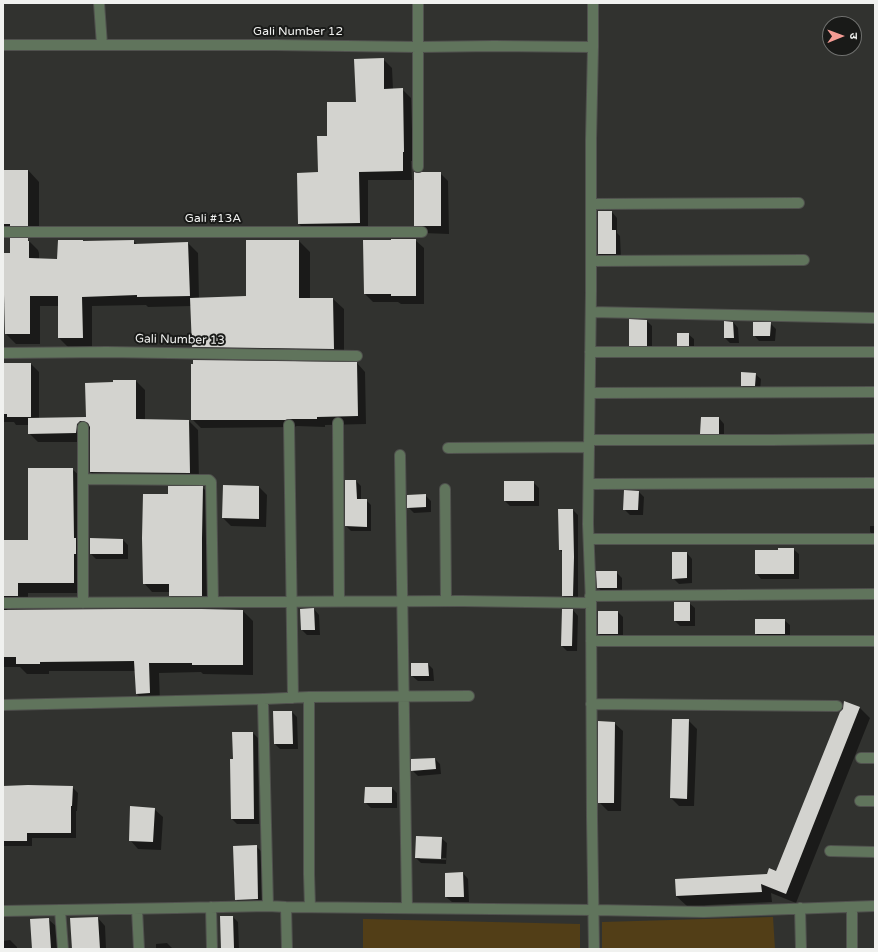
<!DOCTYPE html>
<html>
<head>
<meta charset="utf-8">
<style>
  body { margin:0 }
  #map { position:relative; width:878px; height:952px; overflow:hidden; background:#31322f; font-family:"Varela Round","Noto Sans Devanagari",sans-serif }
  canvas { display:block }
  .frame { position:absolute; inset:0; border:4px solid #f0f1ef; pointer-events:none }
  .north { position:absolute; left:822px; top:16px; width:40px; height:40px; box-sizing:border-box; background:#191a18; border:1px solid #6f706e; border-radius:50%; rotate:89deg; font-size:11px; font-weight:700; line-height:16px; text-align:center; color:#f0f1ef }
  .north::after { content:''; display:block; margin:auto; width:14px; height:18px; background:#f59c94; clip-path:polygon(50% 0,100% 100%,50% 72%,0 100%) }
</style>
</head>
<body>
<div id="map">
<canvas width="878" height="952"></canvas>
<div class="frame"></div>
<div class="north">उ</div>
</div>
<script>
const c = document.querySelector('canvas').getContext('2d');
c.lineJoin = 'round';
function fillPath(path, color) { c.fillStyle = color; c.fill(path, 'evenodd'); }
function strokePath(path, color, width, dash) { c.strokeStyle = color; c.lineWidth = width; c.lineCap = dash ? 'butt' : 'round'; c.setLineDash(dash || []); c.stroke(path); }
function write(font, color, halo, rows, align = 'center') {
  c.font = font + ' "Varela Round",sans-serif'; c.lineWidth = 4; c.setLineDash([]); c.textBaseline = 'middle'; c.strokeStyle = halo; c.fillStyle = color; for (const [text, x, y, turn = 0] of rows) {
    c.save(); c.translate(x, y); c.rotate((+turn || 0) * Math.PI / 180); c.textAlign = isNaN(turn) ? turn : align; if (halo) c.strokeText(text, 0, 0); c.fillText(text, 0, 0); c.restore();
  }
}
fillPath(new Path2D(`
  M773 917 775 949H602V922Z
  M363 919 580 924V949H363Z`), '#523e17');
fillPath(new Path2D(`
  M383 59 392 68 393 90 402 89 411 98 413 161H411L412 180H368V232L308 233 299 224 319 173 328 137 357 103Z
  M28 170 39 182V236L3 235V171Z
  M440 173 448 181 449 234 423 233 415 225Z
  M598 212H612L617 218V233L620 236 621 259H604L598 254Z
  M28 240 38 250 39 253V259L58 260 133 241 137 244 188 243 198 253 199 299 247 297 299 241 310 252V299H333L344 309V359L204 357 193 346 192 306 148 307 146 305 92 306V348H69L59 338V306H40V344H16L6 334 5 305H3V254H11Z
  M415 240 424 248V304H401L398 302H373L365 294Z
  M647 321 652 326V350H635L630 345Z
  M725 322H733L738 328 739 343H730L725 338Z
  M770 323 776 329 775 341H759L754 335Z
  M688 334 694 339V350H684L678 345Z
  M357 363 365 372 366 424 325 425V427L297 426 294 427 201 428 192 419Z
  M3 364H31L39 372V419L87 418 136 381 145 390V420L189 421 198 430 199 482 100 481 90 472V429L86 433 85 442H38L29 433V425H16L14 422H3Z
  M755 374 761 379 760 391H748L742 386Z
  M719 418 724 424V438H707L701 433Z
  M72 469 82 478 84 593H28V606L9 607 7 610 243 611 253 621V675L203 674 201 672 159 673 160 703H146L136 693V671H49V674H27L20 667H3V541H29Z
  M346 481H356L361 486V500H366L371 505V531H351L346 526Z
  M533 482 539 488V506H510L505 501Z
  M259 487 267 495 266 527 231 526 223 518Z
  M203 488 211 496 210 604H178L170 595V592H152L144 583 169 495Z
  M639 492 644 497 643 515H630L624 509Z
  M425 495 431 501V512L414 513 408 507Z
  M573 510 578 515V601H568L563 596V553L560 550Z
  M870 526H875V537L870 532Z
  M90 539 123 540 128 545V559H96L90 553Z
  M793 549 799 554V579H761L756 573Z
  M687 553 692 559V583L679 584 673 578Z
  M616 572 622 578V593H603L598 587Z
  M689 603 695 608V626H680L675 621Z
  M314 609 319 615 320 635H307L302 630 301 610Z
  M573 610 578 616 577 651H567L562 646Z
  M599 612H618L623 617V639H604L599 634Z
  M756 620H784L790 625V639H761L756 634Z
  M428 664 433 669 434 681H418L412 676Z
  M845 702 860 708 870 718 796 903 771 893 772 902 687 906 676 896V880L768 875 777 872 844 709Z
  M292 712 297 717 298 749H280L275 744Z
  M688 720 697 729 694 806H679L671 798Z
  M614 723 623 731 621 811H608L599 802Z
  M253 733 258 738 259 824H237L232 819 234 760Z
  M435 759 440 764 441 774 418 776 412 770Z
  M3 787H72L78 793 77 811H76V838H32V846H3Z
  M392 788 397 793V808H371L365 802Z
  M154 809 163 817 161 850 138 849 130 840Z
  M441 838 447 843 446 864 421 863 416 858ZM420 857 446 858V860L420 859Z
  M256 846 262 852 263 904 241 905 236 899Z
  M463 873 468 879 469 902H452L446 897Z
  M233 917 238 922 239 949H222Z
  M98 918 105 926 106 949H73Z
  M48 919 57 927 58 949H33Z
  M10 940 17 947V949H3V941Z
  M167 943 173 949H156V944Z
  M358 948 359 949H327Z`), '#0007');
fillPath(new Path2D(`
  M384 58V89L403 88 404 152H403V171L359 172 360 223 298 224 297 173 318 172 317 136H327V102H356L354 59Z
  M3 170H28V226H10V224H3Z
  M414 172 418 173 422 172H441V226H414Z
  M598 211H612V230H616V254H598Z
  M10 238H28V241H29V258L57 259 58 240H83V241L134 240V244L188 242 190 296 137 297V295L82 297 83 338H58V296H30V334H5L4 295H3V253H10Z
  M391 239H416V296H391V294H364L363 240H391Z
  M246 240H299V298H333L334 349 192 347 190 298 246 296Z
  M629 319 647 320V346H629Z
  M724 321 733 322 734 338H724Z
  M753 322H771L770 336H753Z
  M677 333H689V346H677Z
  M193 360 357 362 358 416 317 417V419H289L285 420H191V364H193Z
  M3 363H31V417H7V414H3Z
  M741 372 756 373 755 386H741Z
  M113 380H136V419L189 420 190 473 90 472V427L88 423 83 421H80L77 424 76 433 28 434V418L86 417 85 383 113 382Z
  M701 417H719V434H700Z
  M28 468H73L74 538H76V554H74V583H18V596H3V540H28Z
  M345 480H356L357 499H367V527L345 526Z
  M504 481H534V501H504Z
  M223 485 259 486V519L222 518Z
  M168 486H203L202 538V596H169V584H143L142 538 143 494H168Z
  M624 490 639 491 638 510H623Z
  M426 494V507L407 508V495Z
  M558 509H573L574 557 573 596H562V550H559Z
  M90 538 123 539V554H90Z
  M778 548H794V574H755V550H778Z
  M672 552H687V578L672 579Z
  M596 571H617V588H597Z
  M674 602H690V621H674Z
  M314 608 315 630H301L300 609Z
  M123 609H202L243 610V665H192V663H149L150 693 136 694 134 661 40 662V664H16V657H3V610Z
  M562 609H573L572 646H561Z
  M598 611H618V634H598Z
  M755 619H785V634H755Z
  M411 663H428L429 676H411Z
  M844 701 860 707 786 894 761 884 762 892 676 896 675 879 767 874 769 868 776 871 840 712 843 709Z
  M273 711H292L293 744H274Z
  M672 719H689L687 799 670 798Z
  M598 721 615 722 614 803H598Z
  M232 732H253L254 819H231L230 759H233Z
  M435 758 436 769 411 771V759Z
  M28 785 73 786 72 806H71V833H27V841H3V786Z
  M365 787H392V803H364Z
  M130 806 155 808 153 842 129 841Z
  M416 836 442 837 441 859 415 858Z
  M257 845 258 899 235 900 233 846Z
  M463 872 464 897H445V873Z
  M220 916H233L234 948 221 949Z
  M98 917 100 949H72L70 918Z
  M49 918 51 949H32L30 919Z`), '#d3d3cf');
const minor = new Path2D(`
  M99 3 102 45
  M593 3V47L591 140V292L588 524 591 603 592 818 594 949
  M3 45H275L418 47 494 46 593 47
  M418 167V3
  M591 204 799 203
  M3 232H422
  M591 261 804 260
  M591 312 875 318
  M590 352H875
  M3 353 107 352 357 356
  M590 393 875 392
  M338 423 339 601
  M289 425 293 698
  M83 427V603
  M589 440H771L875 439
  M448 448 589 447
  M400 455 407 908
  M83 479 203 480H209L211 482 213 602
  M589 484 875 483
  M445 489 446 601
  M589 539H875
  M590 596 875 594
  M3 603 462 601 591 603
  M591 641H875
  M309 697V874L310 907
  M264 699 263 703 268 906
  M591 704 837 706
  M3 705 264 699 309 697 469 696
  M861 758H875
  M860 801H875
  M830 851 875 852
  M211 907 212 949
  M286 907 287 949
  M852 907V949
  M800 908 801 949
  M137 909 139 949
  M60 910 63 949
  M3 911 176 908 268 906 286 907 594 910 704 912 875 906`);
strokePath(minor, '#50514e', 12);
strokePath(minor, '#60745c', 10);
write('12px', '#f0f1ef', '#191a18', [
  ["Gali Number 12",298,32],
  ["Gali #13A",213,219],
  ["Gali Number 13",180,340,1]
]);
</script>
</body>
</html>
